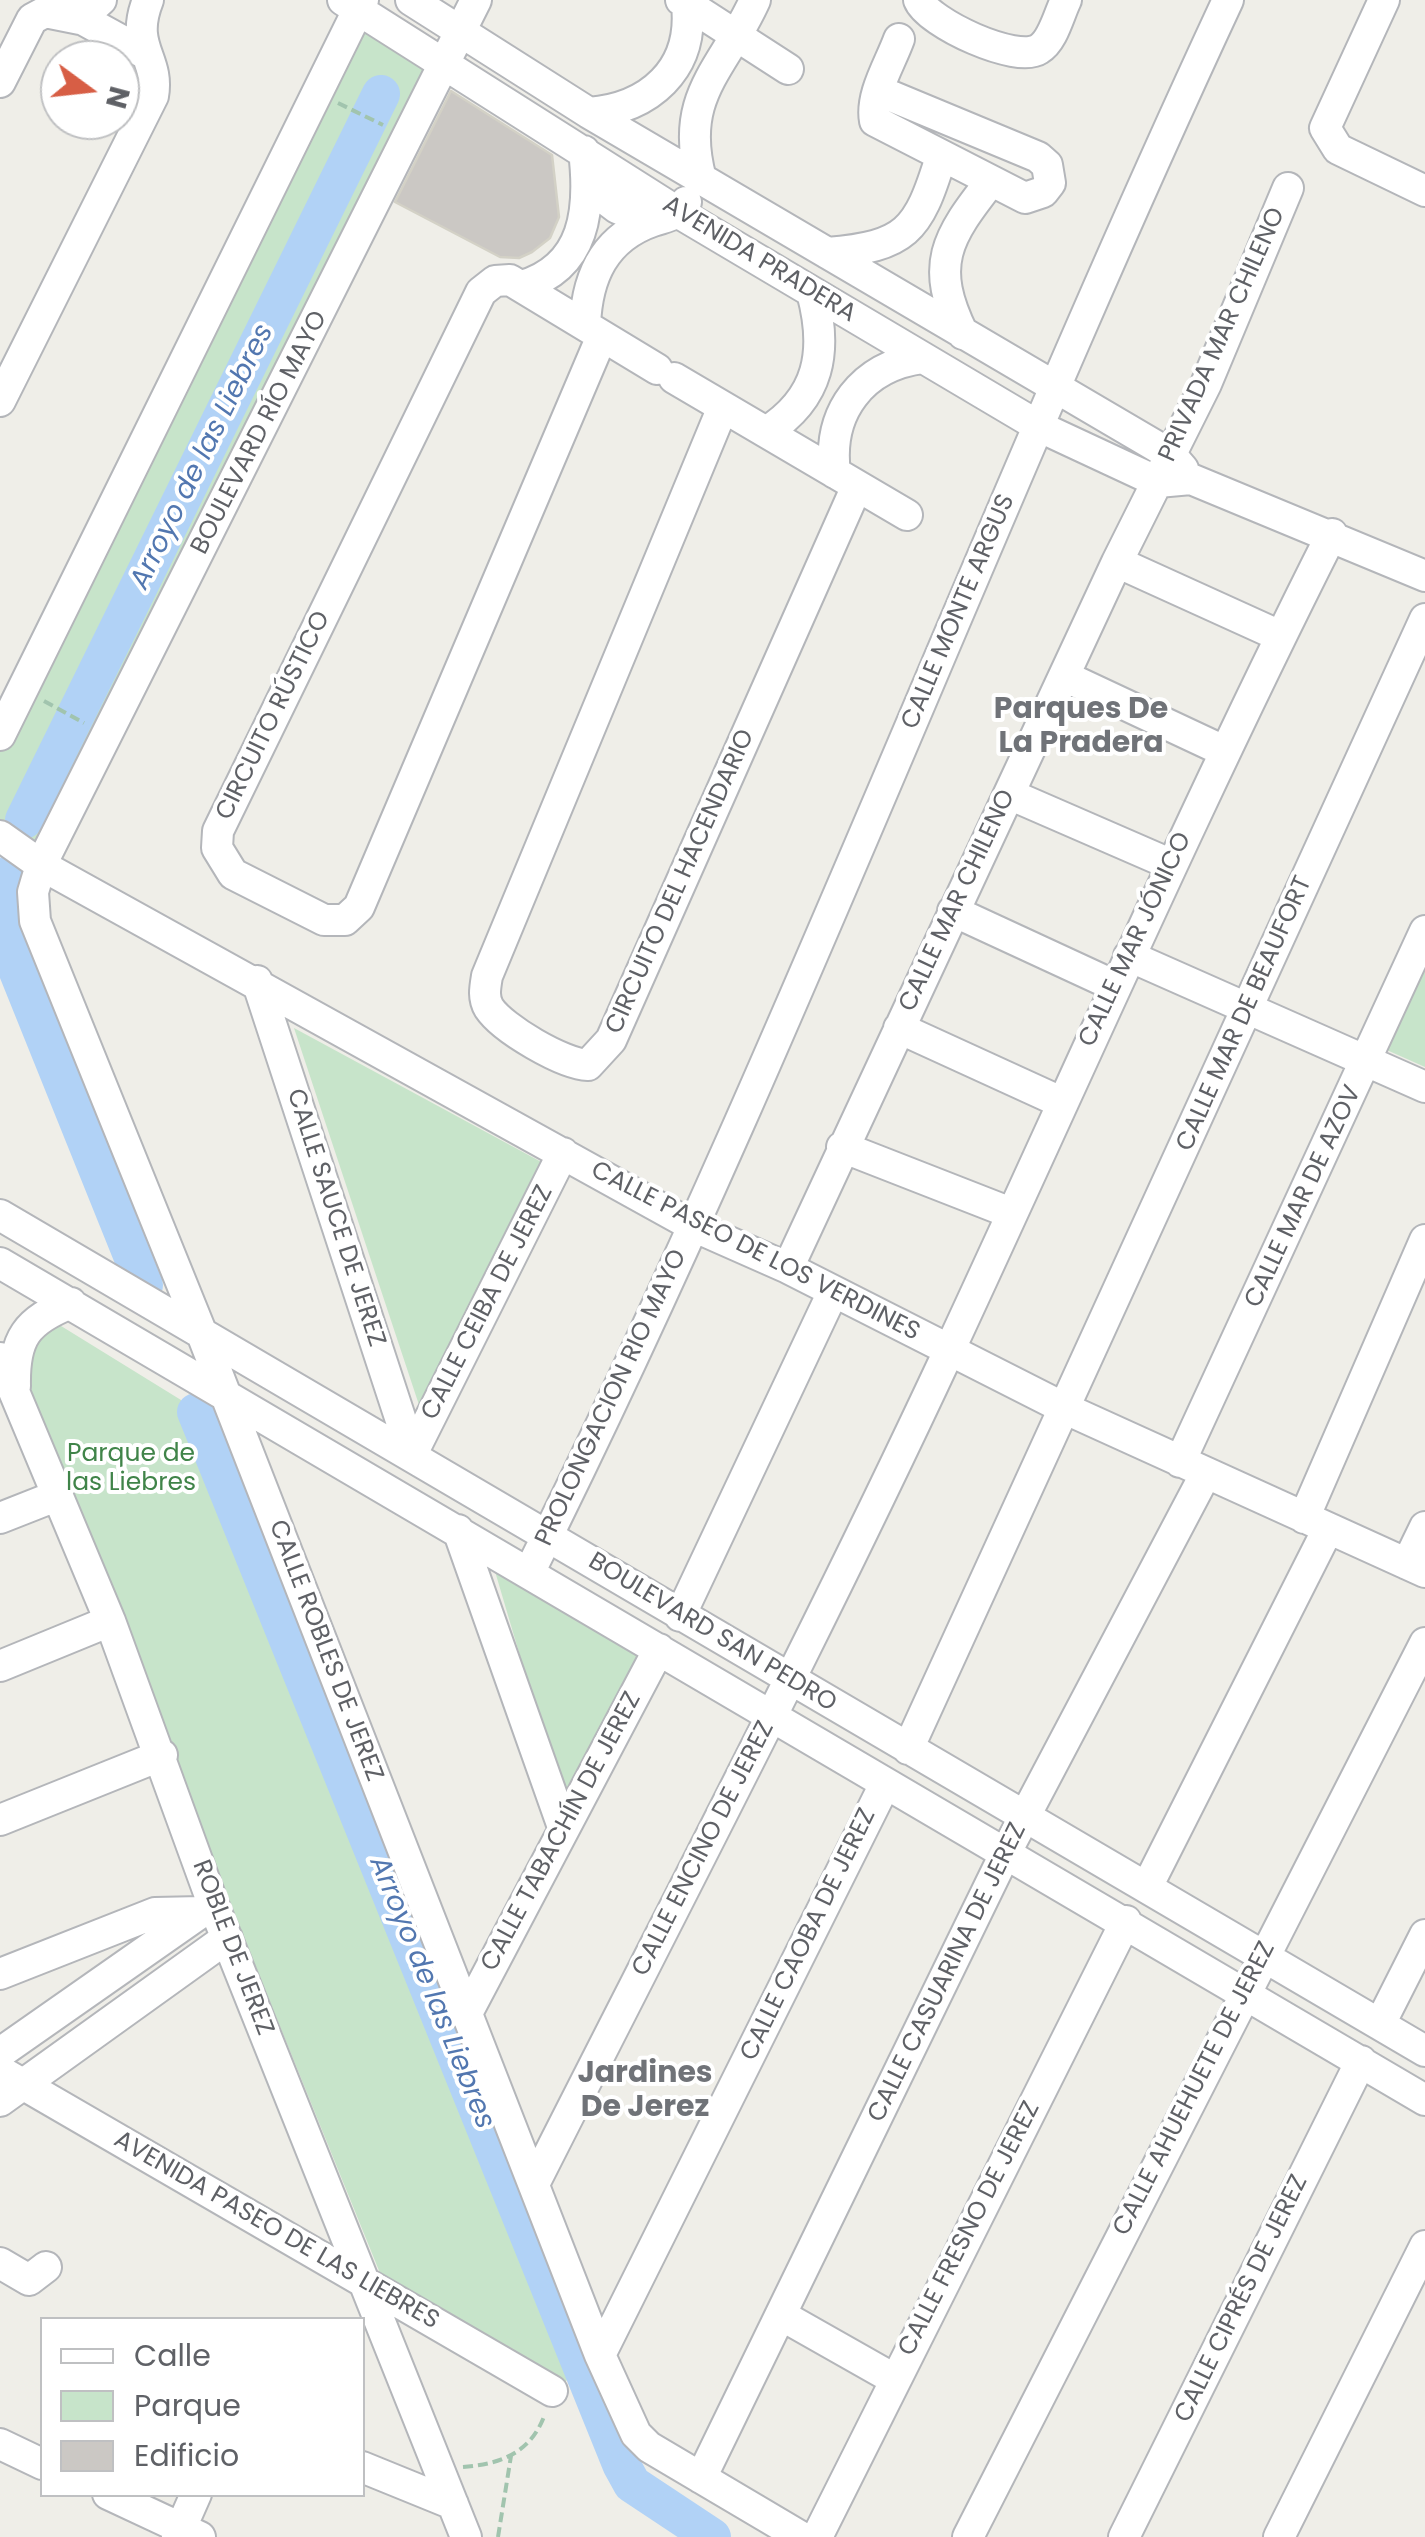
<!DOCTYPE html>
<html>
<head>
<meta charset="utf-8">
<style>
  body { margin:0 }
  #map { position:relative; width:1425px; height:2537px; overflow:hidden; background:#efeee8; font-family:Poppins,sans-serif }
  canvas { display:block }
  .legend { position:absolute; left:40px; top:2317px; width:325px; height:180px; box-sizing:border-box; background:#fff; border:2px solid #bfc0c2; margin:0; padding:12px 18px; list-style:none; font-size:30px; color:#5f6166 }
  .legend li { display:flex; align-items:center; gap:20px; height:50px }
  .legend b { width:50px; border:2px solid #bfc0c2 }
  .north { position:absolute; left:40px; top:40px; width:100px; height:100px; box-sizing:border-box; background:#fff; border:2px solid #bfc0c2; border-radius:50%; rotate:105deg; font-size:28px; font-weight:700; line-height:40px; text-align:center; color:#5f6166 }
  .north::after { content:''; display:block; margin:auto; width:35px; height:45px; background:#d75e45; clip-path:polygon(50% 0,100% 100%,50% 72%,0 100%) }
</style>
</head>
<body>
<div id="map">
<canvas width="1425" height="2537"></canvas>
<ul class="legend">
<li><b style="height:12px;background:#fff"></b>Calle</li>
<li><b style="height:28px;background:#c7e4ca"></b>Parque</li>
<li><b style="height:28px;background:#cbc8c4"></b>Edificio</li>
</ul>
<div class="north">N</div>
</div>
<script>
const c = document.querySelector('canvas').getContext('2d');
c.lineJoin = 'round';
function fillPath(path, color) { c.fillStyle = color; c.fill(path, 'evenodd'); }
function strokePath(path, color, width, dash) { c.strokeStyle = color; c.lineWidth = width; c.lineCap = dash ? 'butt' : 'round'; c.setLineDash(dash || []); c.stroke(path); }
function write(font, color, halo, rows, align = 'center') {
  c.font = font + ' Poppins,sans-serif'; c.lineWidth = 8; c.setLineDash([]); c.textBaseline = 'middle'; c.strokeStyle = halo; c.fillStyle = color; for (const [text, x, y, turn = 0] of rows) {
    c.save(); c.translate(x, y); c.rotate((+turn || 0) * Math.PI / 180); c.textAlign = isNaN(turn) ? turn : align; if (halo) c.strokeText(text, 0, 0); c.fillText(text, 0, 0); c.restore();
  }
}
fillPath(new Path2D(`
  M361 25 433 68 41 842 34 843 0 826V752Z
  M1425 950V1067L1380 1047Z
  M294 1028 545 1164 423 1417Z
  M53 1321 181 1400 573 2370 560 2391 380 2273 26 1400 33 1336Z
  M494 1568 639 1653 565 1808Z`), '#c7e4ca');
strokePath(new Path2D(`
  M24 820 381 94
  M5 876 3 906 10 952 144 1285
  M196 1412 621 2464 632 2484 712 2537`), '#b1d2f6', 38);
const building = new Path2D(`
  M451 91 552 155 559 217 550 238 532 252 519 258 500 257 395 202Z`);
fillPath(building, '#cbc8c4');
strokePath(building, '#d3d1c6', 2.5);
const minor = new Path2D(`
  M343 0 679 213 1040 427 1158 482 1191 479 1425 576
  M411 0 589 113 1171 455 1183 469
  M476 0 41 865 33 892 35 921 200 1329 600 2355 636 2434 649 2447 801 2537
  M681 0 788 69
  M919 0C928 23 1017 64 1039 49 1053 41 1059 14 1066 0
  M1384 0 1325 128 1338 149 1425 191
  M64 9 144 53
  M0 82 32 19 45 12 80 19 101 0
  M879 91 1038 157 1047 165 1050 183 1043 192 1025 198 875 121C870 95 890 64 899 39
  M589 113C649 108 694 70 687 5
  M701 179C678 95 724 69 755 0
  M588 186 617 208 650 221
  M827 253C906 246 918 232 941 157
  M522 286C586 267 591 209 584 151
  M585 325C587 277 604 238 653 221 668 216 677 216 686 202
  M963 334C929 265 946 238 991 181
  M602 336 359 907 345 920H324L233 874 217 848 218 831 481 292 495 281 510 280 657 369
  M674 378 907 515
  M0 401 153 96C160 57 129 48 148 0
  M723 407 487 976C485 988 483 998 489 1008 503 1029 563 1064 588 1065L611 1040 857 486
  M766 432C820 398 828 351 812 292
  M835 473C827 412 862 366 923 358
  M1117 562 1280 636
  M1064 676 1224 751
  M0 735 363 0
  M1009 794 1170 864
  M0 836 41 865 693 1226 788 1268 1066 1409 1425 1572
  M953 911 1113 985
  M1129 956 1425 1087
  M257 981 412 1454
  M899 1028 1063 1103
  M842 1147 1011 1213
  M0 1215 1425 2051
  M0 1263 1425 2100
  M788 1268 1117 562 1206 384 1288 188
  M0 1358 110 1621 213 1904 466 2537
  M15 1386C14 1338 26 1321 71 1303
  M412 1454 563 1153
  M1180 1462 1425 931
  M0 1518 56 1496
  M1304 1518 1425 1240
  M458 1530 563 1827
  M1407 1564 1425 1527
  M530 1571C786 1058 986 519 1228 0
  M680 1616 833 1292
  M0 1666 110 1621
  M908 1749 1425 619
  M0 1820 162 1755
  M1148 1885 1328 1529
  M0 1974 155 1913 201 1912
  M466 2015 659 1649
  M1380 2024 1425 1935
  M0 2053 213 1904
  M0 2071 552 2391
  M0 2101 227 1938
  M534 2184C674 1907 818 1632 949 1351 1076 1078 1196 803 1332 534
  M0 2263 29 2280 46 2267
  M781 2315 894 2379
  M600 2355 885 1784
  M0 2444 42 2464
  M362 2467 453 2504
  M701 2478 1006 1852 1206 1473
  M108 2494 200 2537
  M177 2537 196 2494
  M817 2537 1126 1921
  M968 2537 1425 1643
  M1124 2537 1361 2061
  M1279 2537 1425 2246`);
strokePath(minor, '#b4b6ba', 34);
strokePath(new Path2D(`
  M338 103 383 125
  M44 701 84 723
  M463 2467C501 2464 531 2453 545 2414
  M498 2537 511 2456`), '#a1c4ae', 4, [10, 5]);
strokePath(minor, '#fff', 30);
write('25px', '#5f6166', '#fff', [
  ["AVENIDA PRADERA",759,260,31],
  ["PRIVADA MAR CHILENO",1223,335,-66],
  ["BOULEVARD RÍO MAYO",260,433,-63],
  ["CALLE MONTE ARGUS",959,612,-67],
  ["CIRCUITO RÚSTICO",274,716,-64],
  ["CIRCUITO DEL HACENDARIO",681,882,-66],
  ["CALLE MAR CHILENO",958,901,-65],
  ["CALLE MAR JÓNICO",1136,940,-65],
  ["CALLE MAR DE BEAUFORT",1245,1014,-66],
  ["CALLE MAR DE AZOV",1304,1197,-65],
  ["CALLE SAUCE DE JEREZ",335,1218,72],
  ["CALLE PASEO DE LOS VERDINES",755,1252,27],
  ["CALLE CEIBA DE JEREZ",488,1303,-63],
  ["PROLONGACION RIO MAYO",612,1398,-65],
  ["BOULEVARD SAN PEDRO",712,1633,31],
  ["CALLE ROBLES DE JEREZ",325,1651,69],
  ["CALLE TABACHÍN DE JEREZ",562,1832,-62],
  ["CALLE ENCINO DE JEREZ",704,1849,-63],
  ["CALLE CAOBA DE JEREZ",809,1935,-64],
  ["ROBLE DE JEREZ",232,1948,69],
  ["CALLE CASUARINA DE JEREZ",948,1973,-64],
  ["CALLE AHUEHUETE DE JEREZ",1195,2089,-63],
  ["CALLE FRESNO DE JEREZ",970,2229,-63],
  ["AVENIDA PASEO DE LAS LIEBRES",276,2231,30],
  ["CALLE CIPRÉS DE JEREZ",1242,2299,-64]
]);
write('25px', '#408449', '#fff', [
  ["Parque de",131,1455],
  ["las Liebres",131,1484]
]);
write('italic 28px', '#5277b0', '#fff', [
  ["Arroyo de las Liebres",203,457,-64],
  ["Arroyo de las Liebres",431,1993,68]
]);
write('bold 30px', '#707378', '#fff', [
  ["Parques De",1081,710],
  ["La Pradera",1081,744],
  ["Jardines",645,2074],
  ["De Jerez",645,2108]
]);
</script>
</body>
</html>
